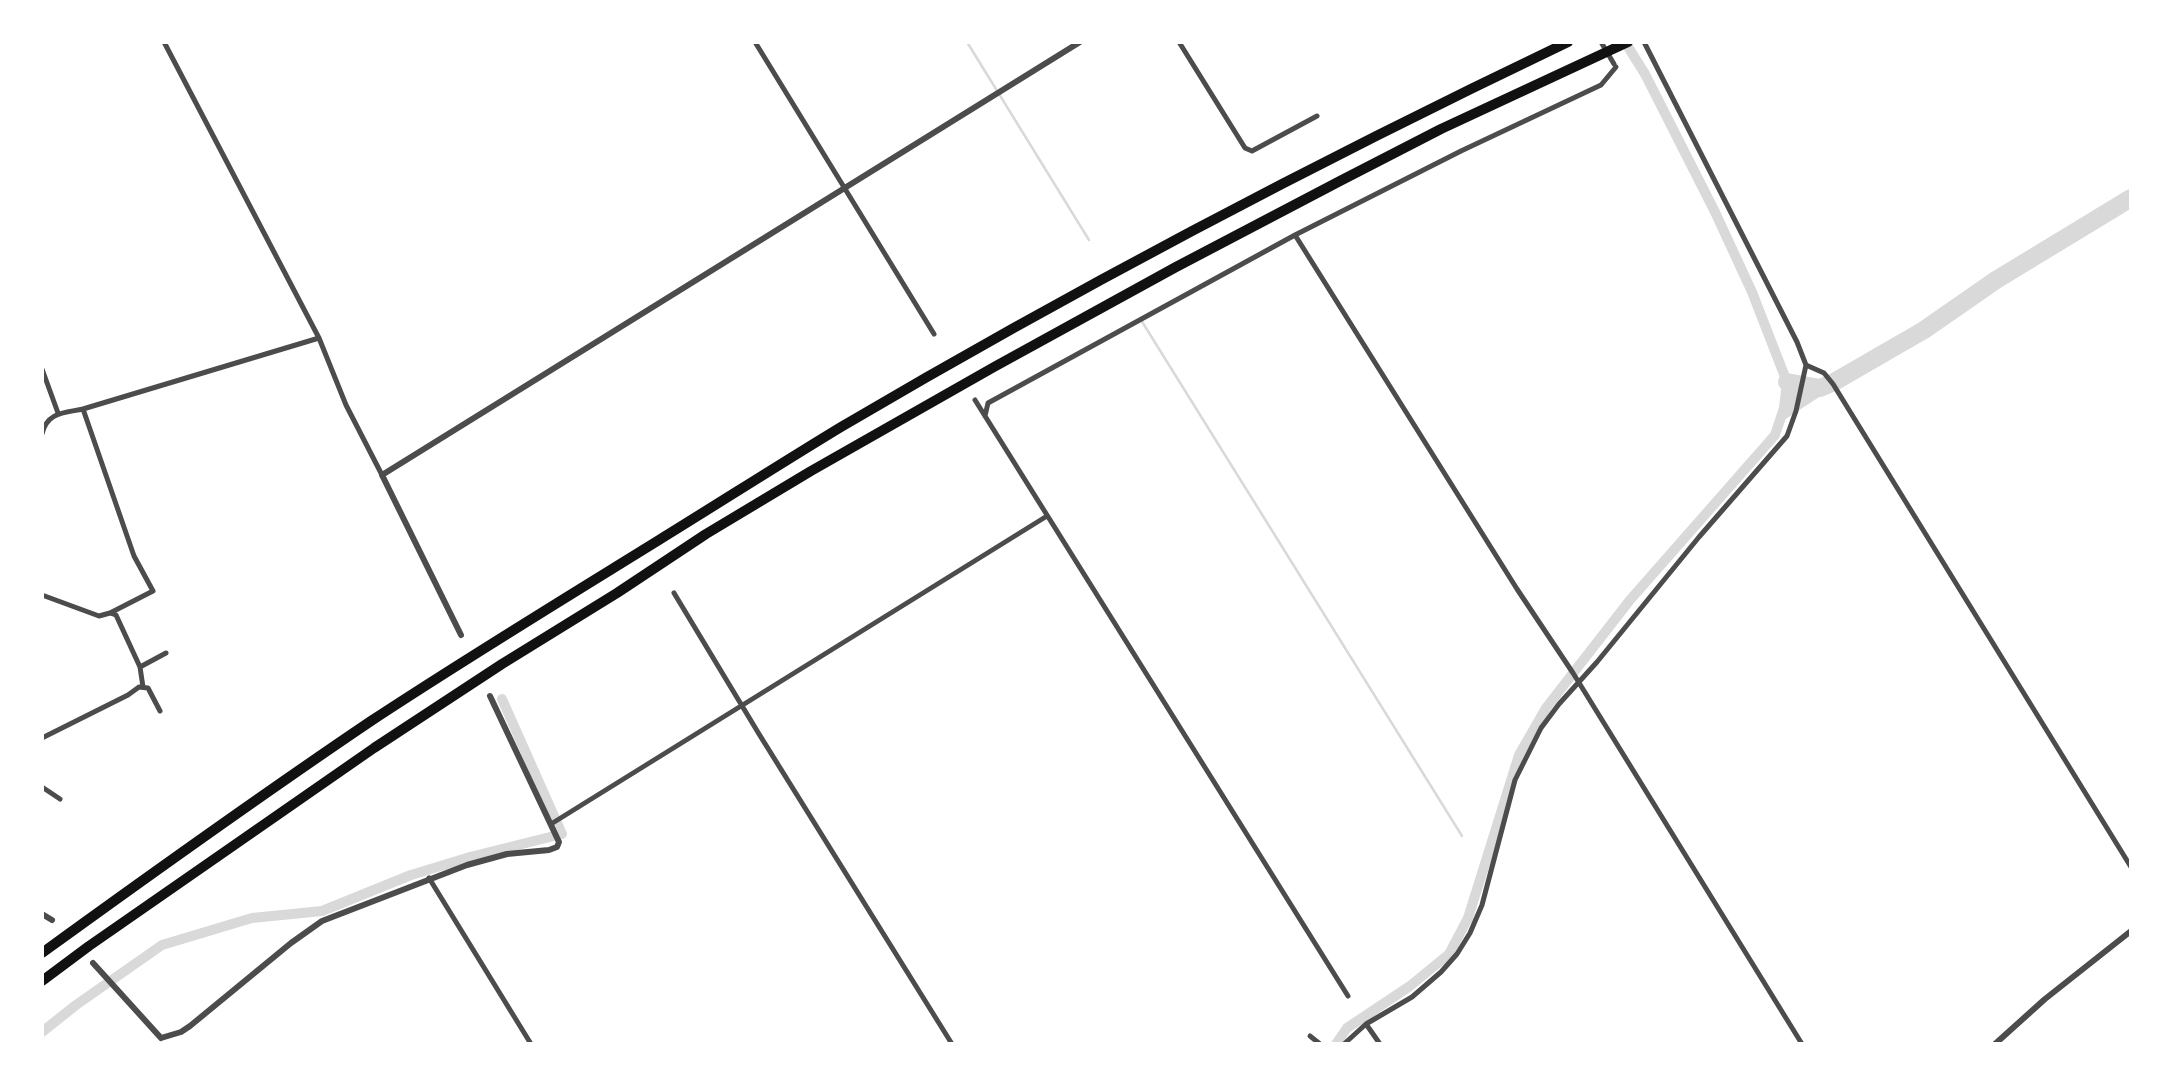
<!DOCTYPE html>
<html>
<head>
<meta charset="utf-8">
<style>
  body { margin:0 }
  #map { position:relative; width:2173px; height:1086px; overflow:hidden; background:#fff; font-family:"PT Sans",sans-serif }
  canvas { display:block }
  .frame { position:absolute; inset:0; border:44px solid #fff; pointer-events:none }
</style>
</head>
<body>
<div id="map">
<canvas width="2173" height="1086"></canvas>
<div class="frame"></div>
</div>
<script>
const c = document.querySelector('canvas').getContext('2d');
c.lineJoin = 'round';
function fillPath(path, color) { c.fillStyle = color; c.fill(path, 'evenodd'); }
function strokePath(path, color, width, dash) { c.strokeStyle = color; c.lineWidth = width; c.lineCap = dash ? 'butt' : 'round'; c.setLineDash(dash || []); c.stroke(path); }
fillPath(new Path2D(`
  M1787 382 1820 388 1834 382 1836 386 1778 424 1771 435 1784 408Z`), '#d9d9d9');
strokePath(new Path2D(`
  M967 42 1089 240
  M1141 320 1462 836`), '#d9d9d9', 2.5);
strokePath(new Path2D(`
  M42 1032 76 1005 162 945 252 918 322 911 411 875 470 857 562 834 502 699
  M1336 1044 1347 1028 1410 986 1449 954 1468 918 1519 755 1546 708 1630 600 1775 435 1784 408 1787 382 1752 292 1715 212 1645 74 1625 42`), '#d9d9d9', 10);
strokePath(new Path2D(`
  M1787 382 1820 388 1834 382 1924 330 1996 280 2131 198`), '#d9d9d9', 18);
strokePath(new Path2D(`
  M164 42 319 338 346 405 382 475
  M755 42 934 334
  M1179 42 1245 148 1252 151 1317 116
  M1601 42 1614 64
  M1295 235 1517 589 1573 673 1802 1044
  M1806 365 1824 373 1833 384 2131 867
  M42 369 58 413
  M975 400 1348 996
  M83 409 134 556 153 591 110 613
  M985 416 988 403 1295 235 1461 151 1601 85 1616 67
  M42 434C47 412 64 413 83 409L319 338
  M674 593 759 734 952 1044
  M42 595 99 616 110 613 116 615 140 667 143 687
  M140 667 166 653
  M42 738 128 695 139 687 148 688 160 711
  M42 787 60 799
  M551 824 1047 516
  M429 878 531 1044
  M1366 1024 1380 1044
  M1310 1036 1320 1044
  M1344 1044 1366 1024 1412 997 1441 972 1457 954 1470 933 1482 905 1515 780 1541 728 1559 704 1597 662 1699 537 1787 436 1796 411 1806 365 1797 342 1644 42`), '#4c4c4c', 5);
strokePath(new Path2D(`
  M461 635 382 475 1080 42
  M42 914 52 920
  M93 963 161 1038
  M161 1038 181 1032 190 1026 291 943 322 921 467 865 507 854 549 850 557 847 559 842 490 696
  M1995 1044 2045 999 2131 931`), '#4c4c4c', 6);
strokePath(new Path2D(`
  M42 953C151 874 260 796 371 721 465 659 562 600 659 540 719 503 780 464 841 427 1077 288 1321 160 1568 42
  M42 981 89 946 374 748 502 664 617 593 706 534 811 471 994 367 1176 267 1340 181 1441 129 1628 42`), '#111', 10);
</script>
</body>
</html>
